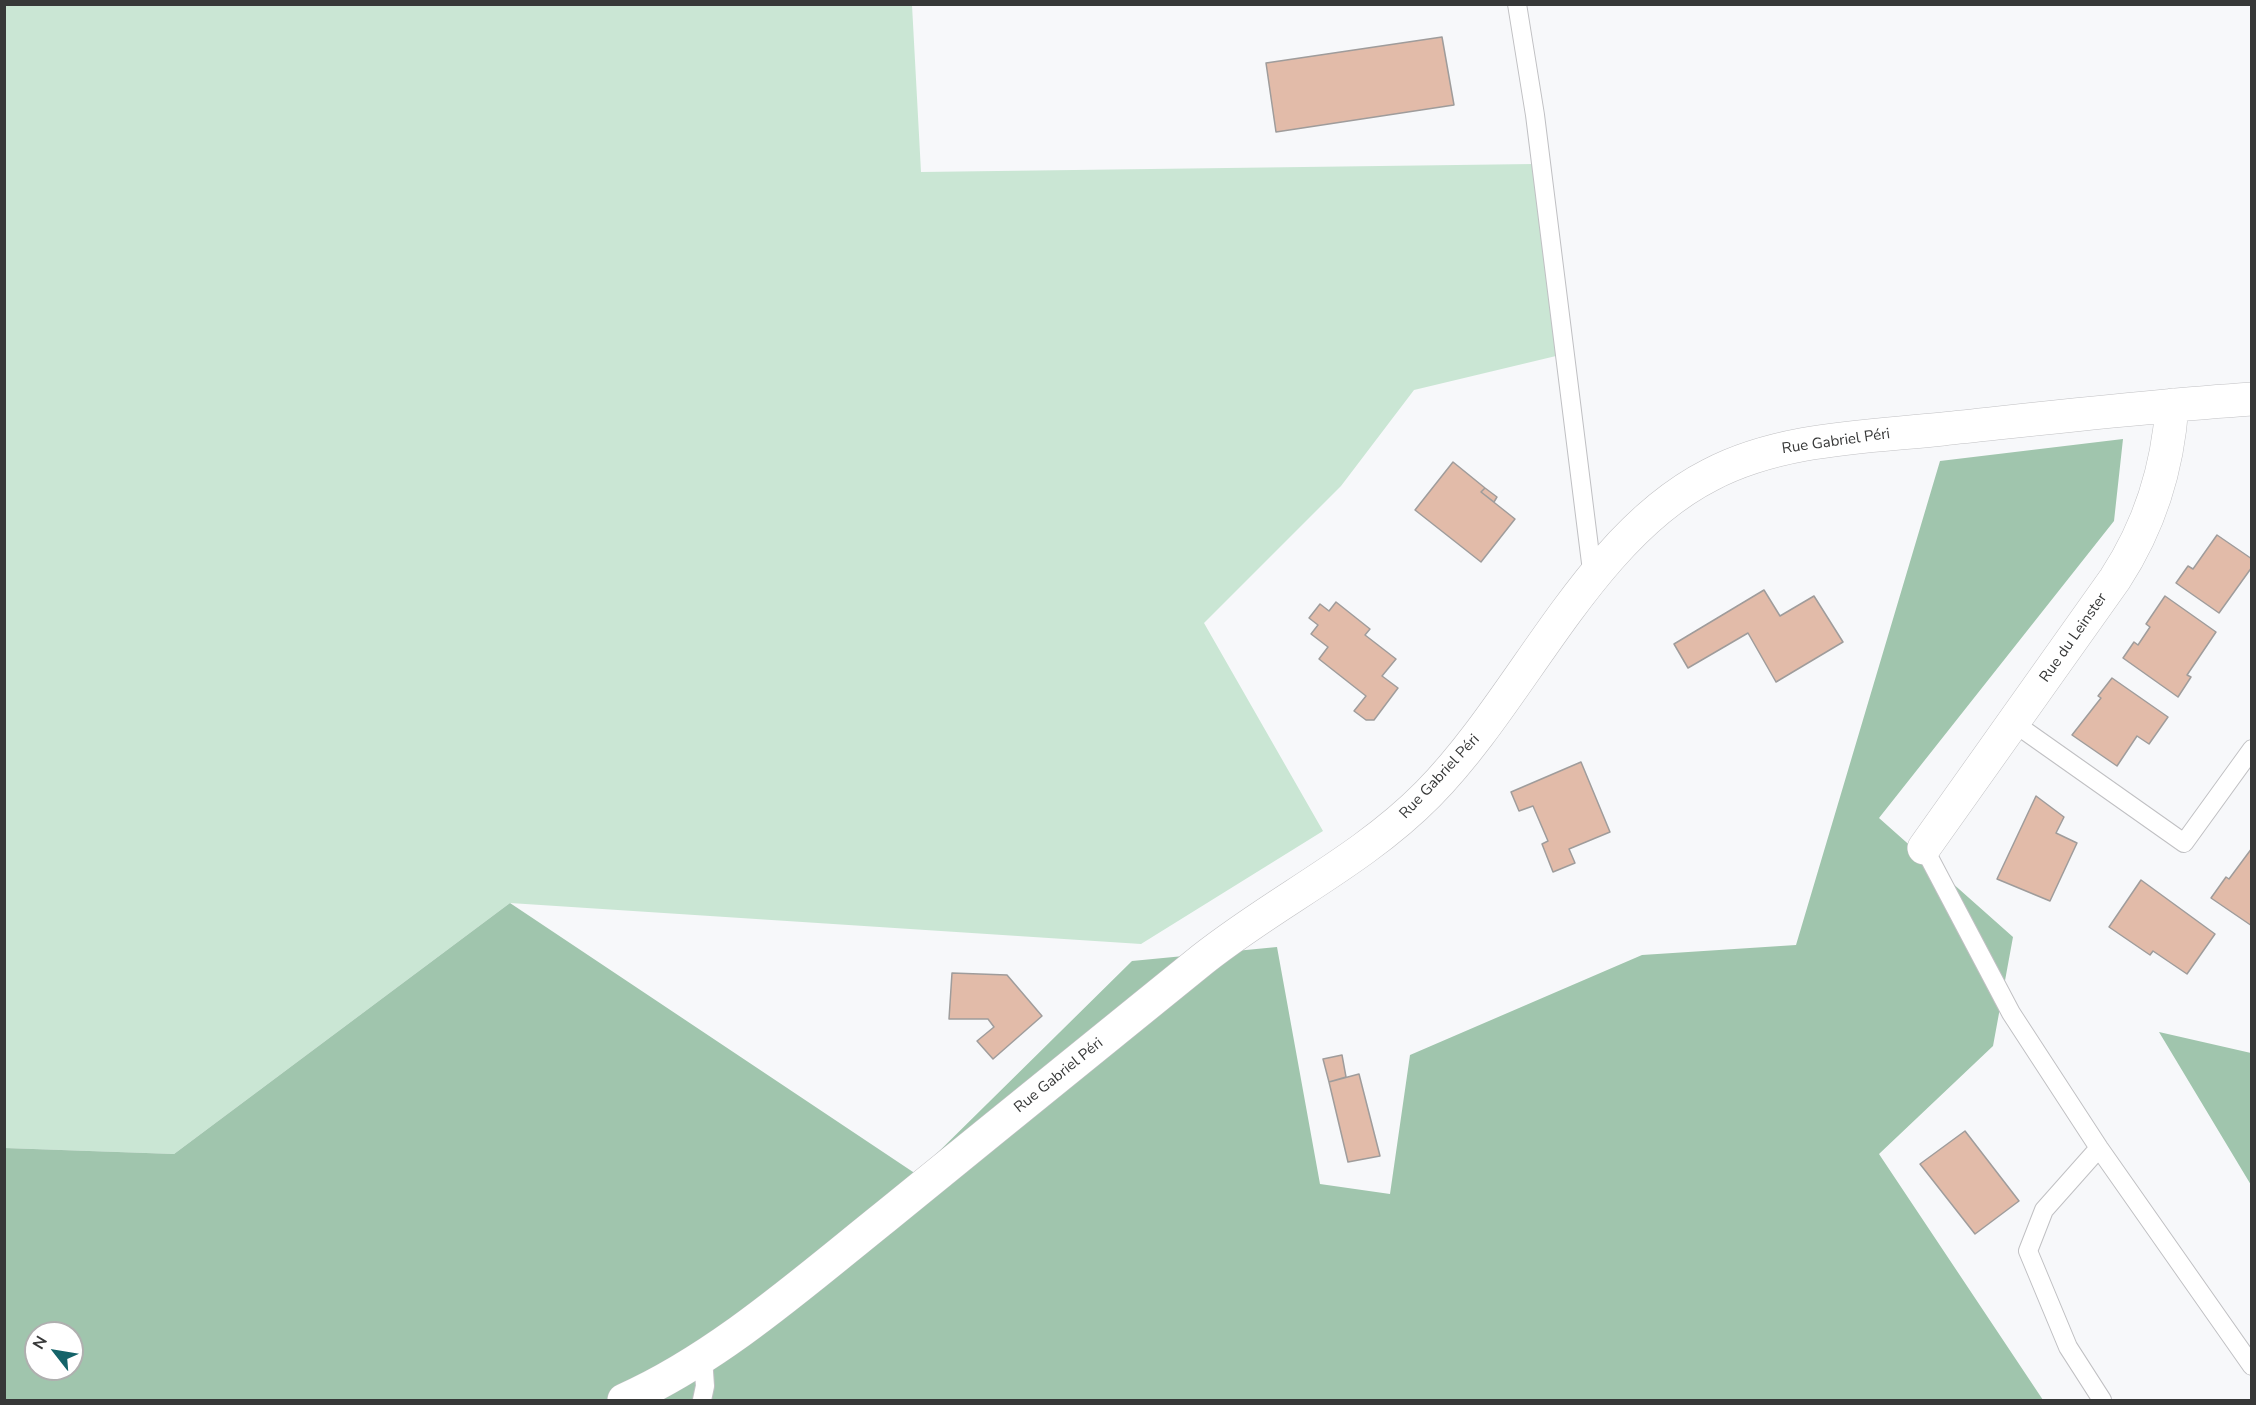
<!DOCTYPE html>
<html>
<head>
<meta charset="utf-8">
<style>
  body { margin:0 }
  #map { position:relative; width:2256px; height:1405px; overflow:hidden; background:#f7f8fa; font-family:"Nunito Sans",sans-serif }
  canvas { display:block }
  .frame { position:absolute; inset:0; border:6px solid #373838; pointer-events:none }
  .north { position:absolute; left:24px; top:1321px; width:60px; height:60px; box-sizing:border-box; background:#fff; border:2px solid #afafaf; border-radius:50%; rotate:301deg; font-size:16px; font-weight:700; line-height:24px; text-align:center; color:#373838 }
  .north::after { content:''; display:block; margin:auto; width:21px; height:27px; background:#146369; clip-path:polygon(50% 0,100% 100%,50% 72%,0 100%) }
</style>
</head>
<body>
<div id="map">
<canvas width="2256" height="1405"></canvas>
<div class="frame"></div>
<div class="north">N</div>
</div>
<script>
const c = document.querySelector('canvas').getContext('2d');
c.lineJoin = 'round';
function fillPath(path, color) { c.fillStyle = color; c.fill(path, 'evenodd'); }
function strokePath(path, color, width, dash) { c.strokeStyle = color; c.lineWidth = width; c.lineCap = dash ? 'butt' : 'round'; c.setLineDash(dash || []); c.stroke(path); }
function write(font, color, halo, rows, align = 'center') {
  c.font = font + ' "Nunito Sans",sans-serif'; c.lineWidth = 4.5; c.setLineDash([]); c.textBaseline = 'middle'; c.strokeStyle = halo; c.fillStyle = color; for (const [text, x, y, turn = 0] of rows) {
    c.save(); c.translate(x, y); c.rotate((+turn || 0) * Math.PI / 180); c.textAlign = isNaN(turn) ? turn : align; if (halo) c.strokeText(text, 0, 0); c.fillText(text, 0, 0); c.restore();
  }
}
fillPath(new Path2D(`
  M5 5H912L921 172 1533 164 1556 356 1414 390 1341 486 1204 623 1323 831 1141 944 510 903 174 1154 5 1148Z`), '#cae6d4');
fillPath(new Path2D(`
  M2123 439 2114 521 1879 818 2013 937 1993 1046 1879 1154 2043 1400H5V1148L174 1154 510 903 916 1174 1132 961 1277 947 1320 1184 1390 1194 1410 1055 1642 955 1796 945 1940 461ZM36 1333H72V1369H36Z
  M2159 1032 2251 1053V1185Z`), '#a0c5ad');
const building = new Path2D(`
  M1442 37 1454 105 1276 132 1266 63Z
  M1453 462 1485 488 1481 492 1515 519 1481 562 1415 510Z
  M1485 488 1497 497 1494 502 1481 492Z
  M2217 535 2252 559V567L2219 613 2176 583 2188 566 2193 569Z
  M1764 590 1780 616 1814 596 1843 642 1776 682 1748 633 1688 668 1674 644Z
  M2165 596 2216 632 2187 675 2191 677 2178 697 2123 658 2134 642 2138 645 2150 627 2146 624Z
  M1336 602 1370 629 1365 635 1396 659 1382 676 1398 688 1374 720H1366L1354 711 1366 696 1319 659 1328 647 1311 634 1318 625 1309 618 1320 604 1329 611Z
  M2112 678 2168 717 2149 744 2137 736 2117 766 2072 735 2101 698 2098 696Z
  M1581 762 1610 832 1569 849 1575 863 1553 872 1542 844 1548 841 1533 806 1519 811 1511 792Z
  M2036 796 2064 817 2056 833 2077 843 2050 901 1997 879Z
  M2252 848V926L2211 898 2226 877 2229 879Z
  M2141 880 2215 934 2187 974 2153 951 2150 955 2109 927Z
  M952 973 1007 975 1042 1016 993 1059 977 1041 994 1027 988 1019H949Z
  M1342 1055 1346 1077 1329 1082 1323 1059Z
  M1359 1074 1380 1156 1348 1162 1329 1082Z
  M1965 1131 2019 1201 1975 1234 1920 1164Z`);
fillPath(building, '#e2bba9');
strokePath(building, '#9f9c9b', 1.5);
const service = new Path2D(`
  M1517 4 1535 115 1593 579
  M2014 723 2184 843 2252 749
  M1924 848 2011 1013 2099 1148 2252 1366
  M2099 1148 2044 1210 2028 1251 2068 1347 2102 1400
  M702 1400 705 1386 703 1358`);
const minor = new Path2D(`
  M1924 848 2115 579C2149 527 2168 467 2172 405
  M624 1400C717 1359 805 1281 885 1217 991 1131 1096 1045 1203 959 1276 901 1362 861 1428 794 1523 698 1588 537 1710 475 1780 438 1866 437 1943 429 2046 418 2148 406 2252 399`);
strokePath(service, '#c0c0c3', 20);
strokePath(minor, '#c0c0c3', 34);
strokePath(service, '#fff', 18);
strokePath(minor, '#fff', 33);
write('15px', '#373838', '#fff', [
  ["Rue Gabriel Péri",1836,442,-8],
  ["Rue du Leinster",2074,638,-55],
  ["Rue Gabriel Péri",1440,777,-47],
  ["Rue Gabriel Péri",1059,1076,-39]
]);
</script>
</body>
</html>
